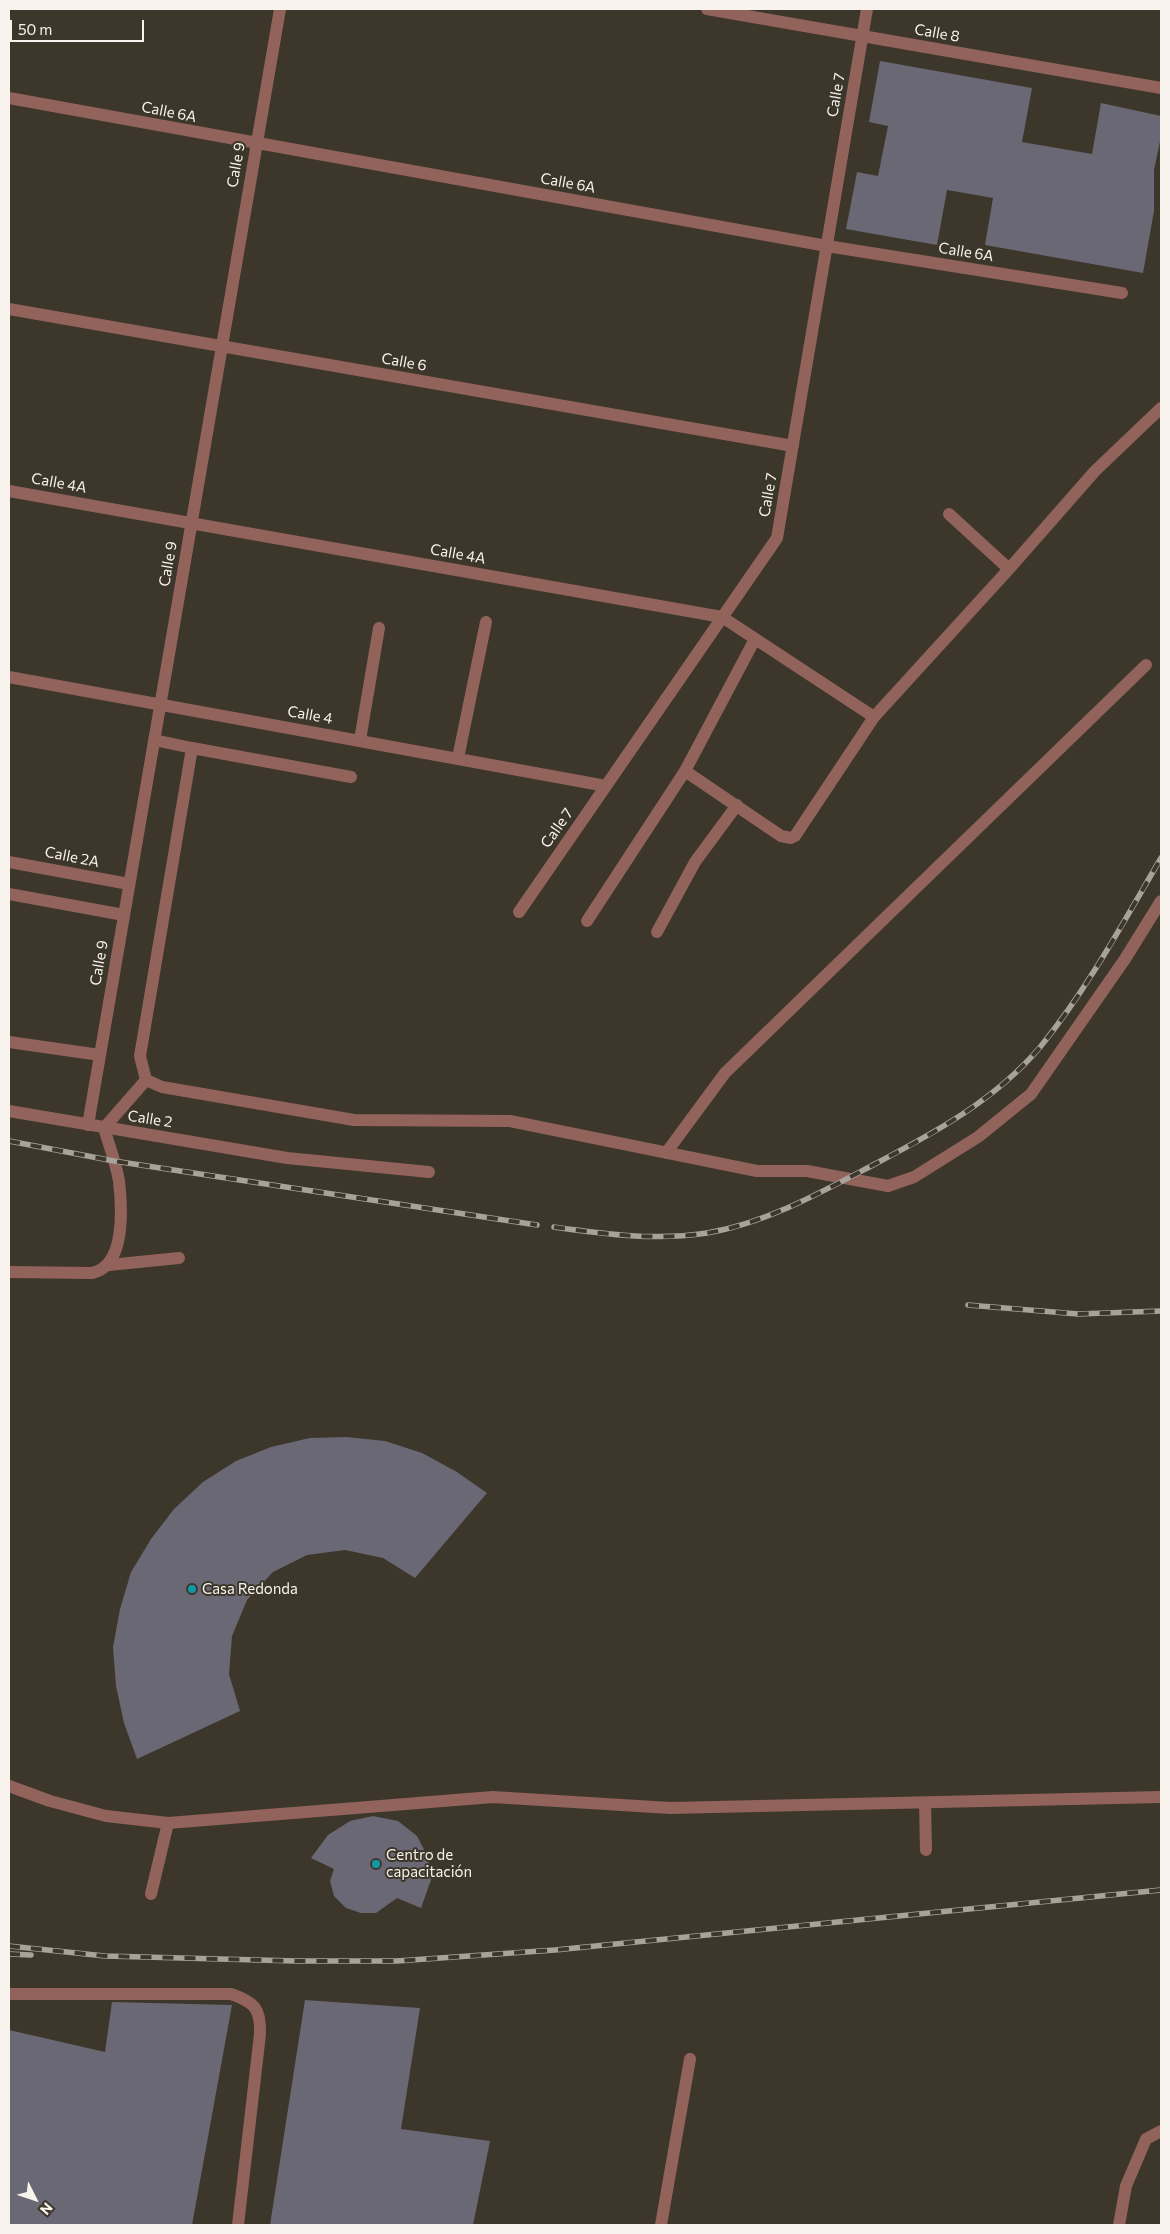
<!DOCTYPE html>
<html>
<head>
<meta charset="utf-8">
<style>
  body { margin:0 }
  #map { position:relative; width:1170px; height:2234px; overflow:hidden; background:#3c362b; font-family:Commissioner,sans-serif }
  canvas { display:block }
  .frame { position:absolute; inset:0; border:10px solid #f8f4ed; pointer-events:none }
  .north { position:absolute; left:10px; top:2174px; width:50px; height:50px; -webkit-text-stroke:4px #3c362b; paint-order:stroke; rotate:131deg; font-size:14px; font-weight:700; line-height:20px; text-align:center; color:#f8f4ed }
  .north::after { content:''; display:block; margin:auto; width:18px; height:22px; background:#f8f4ed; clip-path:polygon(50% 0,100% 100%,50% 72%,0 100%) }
  .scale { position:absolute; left:10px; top:20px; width:134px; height:22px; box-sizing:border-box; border:2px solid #f8f4ed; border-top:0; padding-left:6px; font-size:15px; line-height:18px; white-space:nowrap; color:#f8f4ed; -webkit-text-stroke:4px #3c362b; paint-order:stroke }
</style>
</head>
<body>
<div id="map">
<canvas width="1170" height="2234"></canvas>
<div class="frame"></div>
<div class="north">N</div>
<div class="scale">50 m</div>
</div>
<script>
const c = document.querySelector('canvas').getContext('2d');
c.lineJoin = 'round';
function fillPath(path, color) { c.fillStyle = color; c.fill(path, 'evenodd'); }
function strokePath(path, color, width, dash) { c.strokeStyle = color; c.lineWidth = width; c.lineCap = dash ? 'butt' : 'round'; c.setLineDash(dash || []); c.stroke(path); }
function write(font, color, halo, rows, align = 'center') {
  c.font = font + ' Commissioner,sans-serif'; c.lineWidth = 4; c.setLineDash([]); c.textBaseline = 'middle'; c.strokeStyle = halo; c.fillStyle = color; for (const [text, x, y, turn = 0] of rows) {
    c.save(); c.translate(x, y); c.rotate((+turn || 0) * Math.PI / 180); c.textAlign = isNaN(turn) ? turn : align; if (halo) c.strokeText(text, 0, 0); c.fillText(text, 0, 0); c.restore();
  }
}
fillPath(new Path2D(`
  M880 61 1032 88 1022 142 1092 154 1101 103 1161 116V137L1154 170V211L1143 273 985 245 993 198 947 190 937 245 846 229 857 172 878 176 888 126 869 122Z
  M347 1437 385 1441 422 1453 457 1472 487 1493 415 1578 383 1558 345 1550 307 1555 273 1572 247 1600 232 1636 229 1674 240 1711 137 1759 124 1723 116 1686 113 1647 120 1609 131 1572 151 1539 174 1509 203 1482 236 1461 271 1447 310 1438Z
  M373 1816 398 1821 417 1836 428 1857 431 1880 421 1908 397 1898 376 1913H361L346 1908 334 1896 330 1881 334 1869 311 1858 328 1835 350 1821Z
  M305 2000 420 2008 401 2129 490 2141 473 2225H270Z
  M112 2002 232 2005 192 2225H9V2030L105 2052Z`), '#6b6875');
strokePath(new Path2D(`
  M707 9 1161 88
  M9 98 827 246 1122 293
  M9 309 793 446
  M9 491 722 617 874 717
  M949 514 1009 569
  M9 677 606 786
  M154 740 192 748
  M360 740 379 628
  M458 758 486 622
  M685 771 781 836 791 838 795 836 874 717 1009 569 1095 471 1161 408
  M351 777 192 748 140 1056 146 1080 162 1087 354 1120 510 1121 757 1171H807L888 1186 914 1177 978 1137 1031 1094 1125 959 1161 901
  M9 862 129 884
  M9 894 124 915
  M519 912 777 538 867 9
  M587 921 685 771 755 639
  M657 932 695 862 737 805
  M9 1042 100 1055
  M9 1111 287 1158 429 1172
  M88 1125 280 9
  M104 1128 146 1080
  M666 1153 725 1073 1146 665
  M109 1265 179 1258
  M9 1272 92 1273C126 1266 122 1208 119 1181 116 1163 109 1145 104 1128
  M9 1786 50 1801 106 1816 168 1823 493 1797 670 1808 1161 1797
  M925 1803 926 1850
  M151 1894 168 1823
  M9 1994H231C254 2002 261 2008 260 2034L238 2225
  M661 2225 690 2059
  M1119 2225 1126 2186 1146 2139 1161 2131`), '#91635b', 12);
const rail = new Path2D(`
  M9 1141 114 1161 537 1225
  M554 1227C605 1234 655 1241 707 1233 766 1223 820 1193 873 1165 934 1133 996 1100 1041 1046 1088 988 1124 921 1161 858
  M968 1305 1078 1314 1161 1311
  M9 1946 105 1956 296 1961H397L555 1950 1161 1890
  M9 1954 31 1955`);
strokePath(rail, '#a8a39a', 5.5);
strokePath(rail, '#3c362b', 4, [11]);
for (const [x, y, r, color] of [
  [192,1589,5,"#0f9aa8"],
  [376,1864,5,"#0f9aa8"]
]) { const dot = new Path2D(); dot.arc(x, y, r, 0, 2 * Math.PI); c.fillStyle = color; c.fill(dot); strokePath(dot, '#3c362b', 2); }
write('15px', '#f8f4ed', '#3c362b', [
  ["Calle 8",937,33,10],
  ["Calle 7",836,95,-80],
  ["Calle 6A",169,112,11],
  ["Calle 9",236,165,-80],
  ["Calle 6A",568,183,10],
  ["Calle 6A",966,252,9],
  ["Calle 6",404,362,10],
  ["Calle 4A",59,483,10],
  ["Calle 7",768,495,-80],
  ["Calle 4A",458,554,10],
  ["Calle 9",168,564,-80],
  ["Calle 4",310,715,10],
  ["Calle 7",557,828,-55],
  ["Calle 2A",72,857,11],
  ["Calle 9",99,963,-80],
  ["Calle 2",150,1119,9]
]);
write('15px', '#f8f4ed', '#3c362b', [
  ["Casa Redonda",202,1589],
  ["Centro de",386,1855],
  ["capacitación",386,1872]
], 'left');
</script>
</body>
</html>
